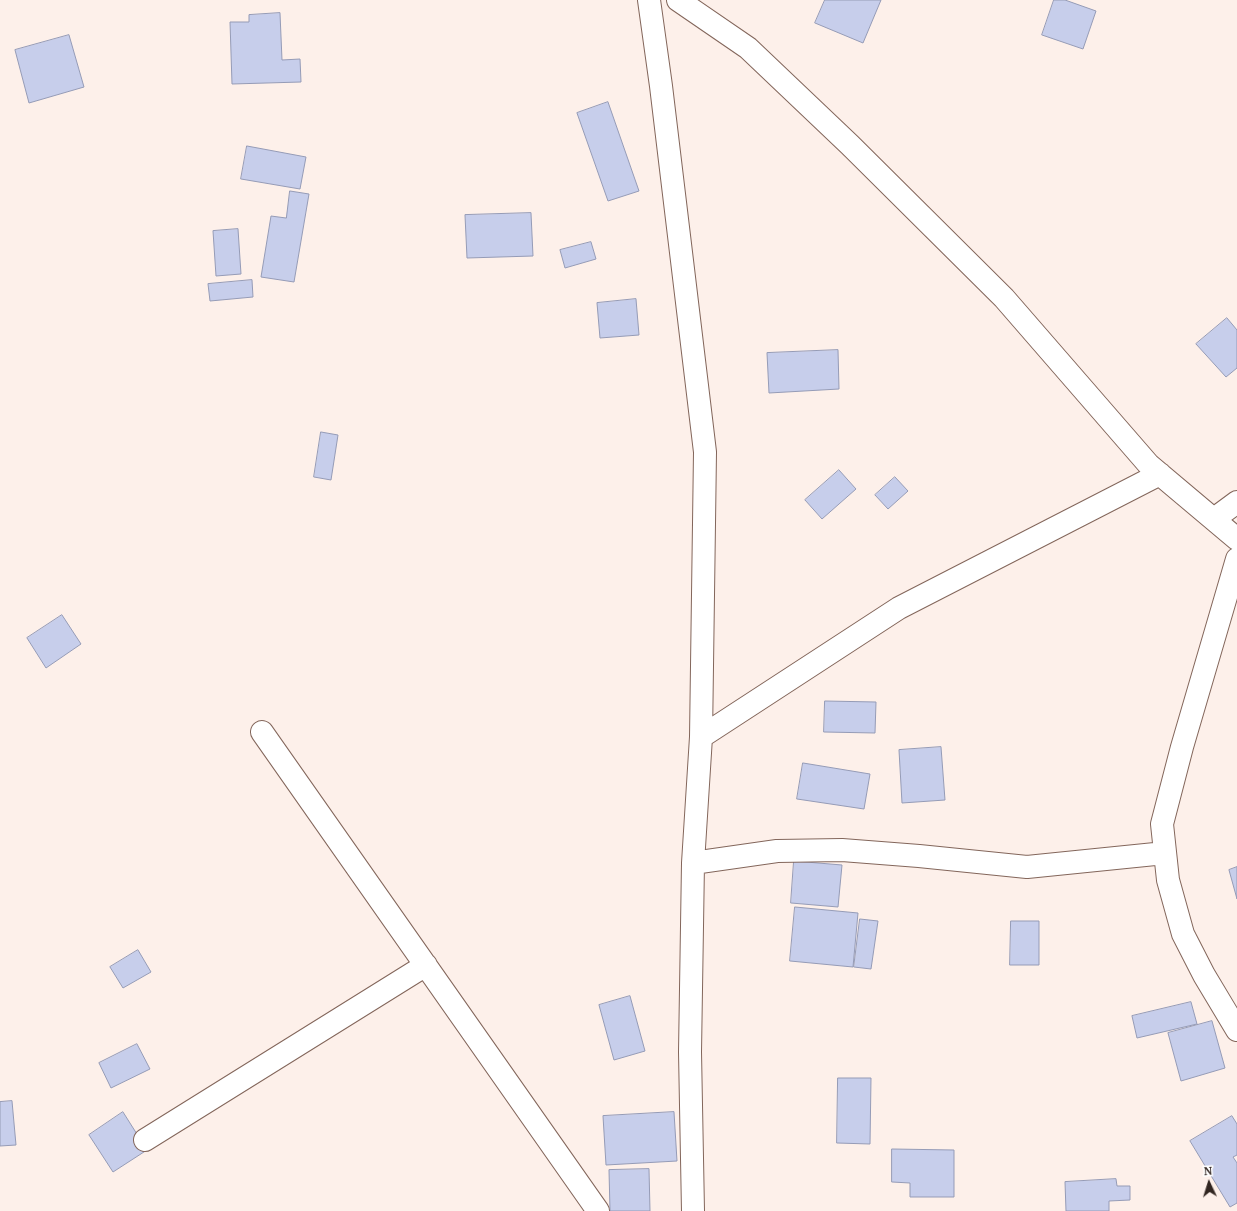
<!DOCTYPE html>
<html>
<head>
<meta charset="utf-8">
<style>
  body { margin:0 }
  #map { position:relative; width:1237px; height:1211px; overflow:hidden; background:#fdf0ea; font-family:"PT Serif",serif }
  canvas { display:block }
  .north { position:absolute; left:1189px; top:1163px; width:40px; height:40px; -webkit-text-stroke:3px #fff; paint-order:stroke; rotate:356deg; font-size:11px; font-weight:700; line-height:16px; text-align:center; color:#312520 }
  .north::after { content:''; display:block; margin:auto; width:14px; height:18px; background:#312520; clip-path:polygon(50% 0,100% 100%,50% 72%,0 100%) }
</style>
</head>
<body>
<div id="map">
<canvas width="1237" height="1211"></canvas>
<div class="north">N</div>
</div>
<script>
const c = document.querySelector('canvas').getContext('2d');
c.lineJoin = 'round';
function fillPath(path, color) { c.fillStyle = color; c.fill(path, 'evenodd'); }
function strokePath(path, color, width, dash) { c.strokeStyle = color; c.lineWidth = width; c.lineCap = dash ? 'butt' : 'round'; c.setLineDash(dash || []); c.stroke(path); }
const building = new Path2D(`
  M825 0H881L863 43 815 23Z
  M1054 0H1065L1096 11 1083 49 1042 35Z
  M280 13 282 60 300 59 301 82 232 84 230 22H249V15Z
  M69 35 84 87 29 103 15 50Z
  M608 102 639 191 608 201 577 113Z
  M247 146 306 157 300 189 241 179Z
  M290 191 309 194 294 282 261 277 271 216 286 218Z
  M531 213 533 256 467 258 465 215Z
  M238 229 241 274 216 276 213 231Z
  M591 242 596 259 565 268 560 250Z
  M252 280 253 297 210 301 208 284Z
  M636 299 639 335 600 338 597 303Z
  M1227 318 1237 330V368L1226 377 1196 344Z
  M838 350 839 389 769 393 767 353Z
  M321 432 338 435 331 480 314 477Z
  M839 470 856 489 822 519 805 500Z
  M895 477 908 491 888 509 875 495Z
  M62 615 81 644 46 668 27 638Z
  M825 701 876 702 875 733 824 732Z
  M941 747 945 800 902 803 899 750Z
  M803 763 870 774 864 809 797 799Z
  M794 861 842 865 838 907 791 903Z
  M1237 867V899L1229 870Z
  M795 907 858 913 853 967 790 961Z
  M860 919 878 921 871 969 854 967Z
  M1011 921H1039V965H1010Z
  M138 950 151 972 123 988 110 967Z
  M630 996 645 1051 614 1060 599 1005Z
  M1191 1002 1197 1024 1137 1038 1132 1016Z
  M1212 1021 1225 1068 1181 1081 1168 1033Z
  M137 1044 150 1069 111 1088 99 1063Z
  M838 1078H871L870 1144 837 1143Z
  M12 1101 16 1145 0 1146V1102Z
  M123 1112 147 1150 113 1172 89 1135Z
  M674 1112 677 1161 606 1165 603 1116Z
  M1232 1116 1237 1124V1155L1233 1157 1237 1163V1203L1230 1207 1190 1141Z
  M892 1149 954 1150V1197H910V1183L892 1182Z
  M649 1169 650 1211H610L609 1170Z
  M1116 1179 1117 1186H1130V1200L1109 1201V1211H1066L1065 1182Z`);
fillPath(building, '#c7ceeb');
strokePath(building, '#959bb6', 1);
const minor = new Path2D(`
  M649 0 661 86 705 452 701 737 693 863 690 1052 693 1211
  M678 0 748 48 850 145 1004 298 1149 465 1237 539
  M1214 519 1237 502
  M1237 559 1182 747 1162 824 1168 880 1183 934 1204 975 1237 1030
  M262 732 598 1211
  M701 737 899 608 1160 474
  M693 863 777 851 842 850 919 856 1027 867 1165 853
  M145 1140 426 965`);
strokePath(minor, '#83665b', 24);
strokePath(minor, '#fff', 22);
</script>
</body>
</html>
